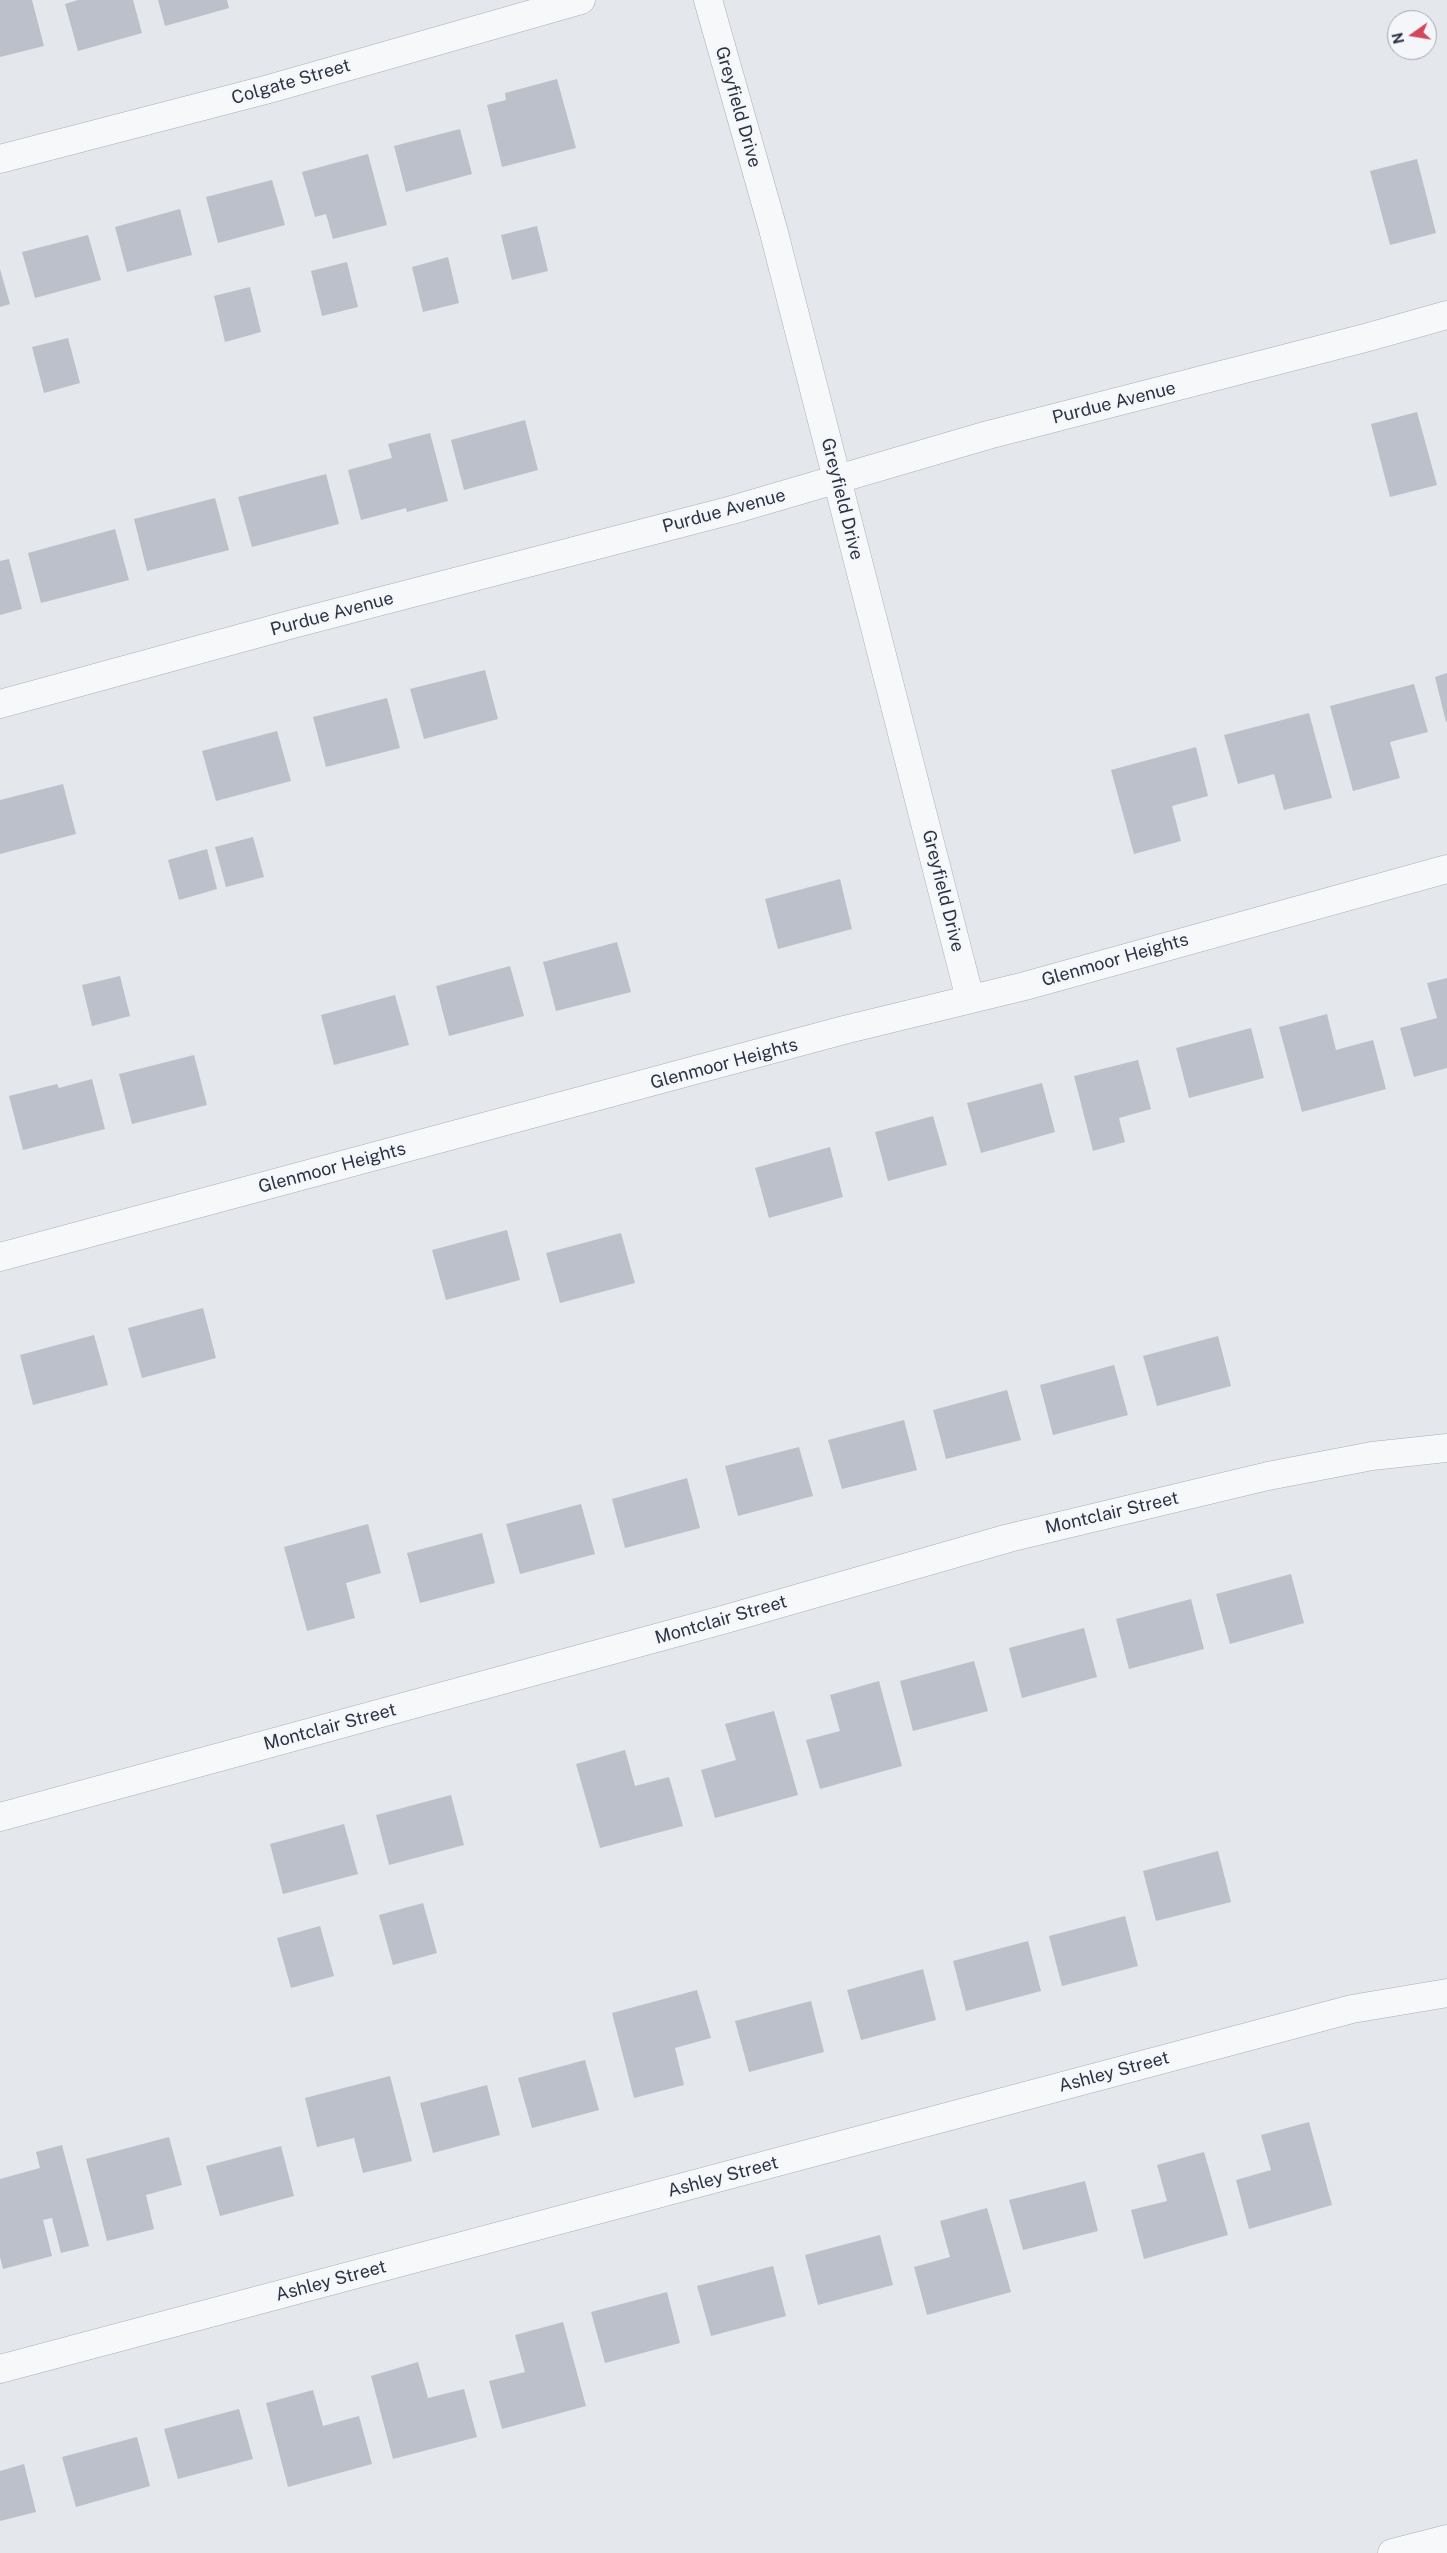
<!DOCTYPE html>
<html>
<head>
<meta charset="utf-8">
<style>
  body { margin:0 }
  #map { position:relative; width:1447px; height:2553px; overflow:hidden; background:#e4e7ec; font-family:"Public Sans",sans-serif }
  canvas { display:block }
  .north { position:absolute; left:1387px; top:10px; width:50px; height:50px; box-sizing:border-box; background:#f4f6f9; border:1px solid #a4a8b1; border-radius:50%; rotate:257deg; font-size:14px; font-weight:700; line-height:20px; text-align:center; color:#2b3445 }
  .north::after { content:''; display:block; margin:auto; width:18px; height:22px; background:#d1495b; clip-path:polygon(50% 0,100% 100%,50% 72%,0 100%) }
</style>
</head>
<body>
<div id="map">
<canvas width="1447" height="2553"></canvas>
<div class="north">N</div>
</div>
<script>
const c = document.querySelector('canvas').getContext('2d');
c.lineJoin = 'round';
function fillPath(path, color) { c.fillStyle = color; c.fill(path, 'evenodd'); }
function strokePath(path, color, width, dash) { c.strokeStyle = color; c.lineWidth = width; c.lineCap = dash ? 'butt' : 'round'; c.setLineDash(dash || []); c.stroke(path); }
function write(font, color, halo, rows, align = 'center') {
  c.font = font + ' "Public Sans",sans-serif'; c.lineWidth = 4; c.setLineDash([]); c.textBaseline = 'middle'; c.strokeStyle = halo; c.fillStyle = color; for (const [text, x, y, turn = 0] of rows) {
    c.save(); c.translate(x, y); c.rotate((+turn || 0) * Math.PI / 180); c.textAlign = isNaN(turn) ? turn : align; if (halo) c.strokeText(text, 0, 0); c.fillText(text, 0, 0); c.restore();
  }
}
fillPath(new Path2D(`
  M0 0H32L44 46 0 57Z
  M78 0H133L142 33 78 51 65 4Z
  M158 0H227L229 8 165 26Z
  M557 79 576 148 502 167 487 105 506 100 505 93Z
  M460 129 472 174 406 192 394 146Z
  M368 154 387 225 333 239 326 214 315 217 302 172Z
  M1417 159 1436 233 1390 245 1370 171Z
  M272 180 285 225 218 243 206 197Z
  M180 209 192 255 127 272 115 227Z
  M537 226 548 271 512 280 501 235Z
  M88 235 101 280 35 298 22 252Z
  M448 257 459 303 423 312 412 267Z
  M347 262 358 307 322 316 311 271Z
  M0 269 10 304 0 307Z
  M250 287 261 332 225 342 214 296Z
  M68 338 80 383 44 393 32 347Z
  M1417 412 1437 485 1390 497 1371 424Z
  M525 420 538 470 464 490 451 440Z
  M430 433 448 501 407 512 406 508 361 520 348 470 392 458 388 444Z
  M326 474 339 524 252 547 238 497Z
  M215 498 229 550 147 571 134 519Z
  M115 529 129 580 41 603 28 553Z
  M9 559 22 609 0 615V561Z
  M485 670 498 719 424 739 410 689Z
  M1447 673V722H1446L1435 677Z
  M1414 684 1428 732 1390 742 1400 778 1353 791 1330 706Z
  M387 698 400 748 326 767 313 717Z
  M1309 713 1332 798 1284 810 1274 774 1238 784 1224 735Z
  M277 731 291 781 216 801 202 751Z
  M1196 747 1208 796 1172 806 1181 841 1134 854 1111 770Z
  M63 784 76 834 0 854V800Z
  M253 837 264 877 226 887 215 847Z
  M207 849 217 889 179 900 168 860Z
  M840 879 852 929 778 949 765 899Z
  M617 942 631 992 556 1011 543 962Z
  M510 966 524 1016 449 1036 436 986Z
  M120 976 130 1016 92 1026 82 985Z
  M1447 978V1068L1414 1077 1400 1028 1437 1018 1427 983Z
  M395 995 409 1045 334 1065 321 1015Z
  M1327 1014 1336 1050 1373 1040 1386 1089 1302 1112 1279 1027Z
  M1251 1028 1264 1078 1189 1098 1176 1048Z
  M194 1055 207 1105 132 1124 119 1074Z
  M1138 1060 1151 1109 1119 1118 1125 1142 1093 1151 1074 1076Z
  M92 1079 105 1129 23 1150 9 1096 57 1084 59 1088Z
  M1042 1083 1055 1132 981 1153 967 1103Z
  M933 1116 947 1165 888 1181 875 1132Z
  M830 1147 843 1197 769 1218 755 1168Z
  M507 1230 520 1280 446 1300 432 1250Z
  M621 1233 635 1283 560 1303 546 1253Z
  M203 1308 216 1358 142 1378 128 1328Z
  M94 1335 108 1385 33 1405 20 1355Z
  M1218 1336 1231 1386 1157 1406 1143 1356Z
  M1114 1365 1128 1415 1053 1435 1040 1385Z
  M1007 1390 1021 1440 946 1459 933 1410Z
  M904 1420 917 1470 842 1489 828 1440Z
  M799 1447 813 1496 738 1516 725 1466Z
  M687 1478 700 1528 625 1548 612 1499Z
  M581 1504 595 1554 520 1574 506 1524Z
  M368 1524 381 1573 346 1583 355 1618 307 1631 284 1547Z
  M482 1533 495 1583 420 1603 407 1553Z
  M1291 1574 1304 1623 1230 1644 1216 1594Z
  M1191 1599 1204 1649 1129 1669 1116 1619Z
  M1084 1628 1097 1677 1022 1698 1009 1648Z
  M974 1661 988 1711 913 1731 900 1681Z
  M879 1681 902 1766 820 1789 806 1740 840 1731 830 1695Z
  M774 1711 798 1795 715 1818 701 1770 736 1760 725 1724Z
  M625 1750 635 1786 669 1777 683 1826 600 1848 576 1764Z
  M451 1795 464 1845 389 1865 376 1815Z
  M344 1824 358 1874 283 1894 270 1844Z
  M1218 1851 1231 1902 1156 1921 1143 1871Z
  M423 1903 437 1953 393 1965 379 1915Z
  M1125 1916 1138 1966 1062 1986 1049 1936Z
  M320 1926 334 1976 291 1988 277 1938Z
  M1028 1941 1041 1991 966 2011 953 1961Z
  M923 1969 936 2020 861 2040 847 1990Z
  M697 1990 711 2038 675 2048 684 2085 634 2098 612 2013Z
  M811 2001 824 2052 749 2072 735 2021Z
  M585 2060 599 2110 532 2128 518 2078Z
  M390 2076 412 2161 363 2173 354 2138 317 2147 305 2098Z
  M487 2085 500 2135 433 2153 420 2103Z
  M1309 2122 1332 2205 1249 2229 1236 2180 1271 2170 1261 2135Z
  M169 2137 182 2185 146 2195 154 2229 107 2241 86 2159Z
  M62 2145 89 2246 61 2253 52 2218 43 2220 52 2256 3 2269 0 2257V2179L40 2168 36 2152Z
  M281 2146 294 2196 220 2216 206 2166Z
  M1204 2152 1228 2235 1144 2259 1131 2210 1167 2201 1157 2165Z
  M1085 2181 1098 2231 1023 2250 1009 2200Z
  M987 2208 1011 2292 927 2315 914 2267 950 2257 940 2221Z
  M880 2235 893 2285 818 2305 805 2255Z
  M773 2266 786 2316 711 2336 697 2286Z
  M667 2292 680 2343 605 2363 591 2312Z
  M563 2322 586 2406 502 2429 489 2381 525 2372 515 2335Z
  M418 2362 428 2398 464 2389 477 2437 393 2459 371 2376Z
  M313 2390 323 2426 359 2416 372 2464 288 2487 266 2403Z
  M239 2409 253 2459 178 2479 164 2429Z
  M137 2437 150 2486 76 2507 62 2457Z
  M24 2464 36 2512 0 2521V2471Z`), '#bbc0ca');
const street = new Path2D(`
  M708 0 773 229 970 999
  M0 159 269 89 581 0
  M0 704 289 625 732 510 988 435 1365 338 1447 315
  M0 1257 844 1030 1025 986 1447 869
  M0 1817 726 1619 1009 1538 1268 1476 1372 1456 1447 1448
  M0 2369 1352 2009 1447 1993
  M1392 2553 1447 2539`);
strokePath(street, '#a9aeb7', 29);
strokePath(street, '#f7f8fa', 28);
write('18px', '#2b3445', '#f4f6f9', [
  ["Colgate Street",291,82,-16],
  ["Greyfield Drive",738,107,74],
  ["Purdue Avenue",1114,403,-14],
  ["Greyfield Drive",842,499,76],
  ["Purdue Avenue",724,511,-15],
  ["Purdue Avenue",332,614,-15],
  ["Greyfield Drive",943,891,76],
  ["Glenmoor Heights",1115,960,-16],
  ["Glenmoor Heights",724,1064,-15],
  ["Glenmoor Heights",332,1168,-15],
  ["Montclair Street",1112,1513,-13],
  ["Montclair Street",721,1620,-16],
  ["Montclair Street",330,1727,-15],
  ["Ashley Street",1114,2072,-15],
  ["Ashley Street",723,2177,-15],
  ["Ashley Street",331,2281,-15]
]);
</script>
</body>
</html>
